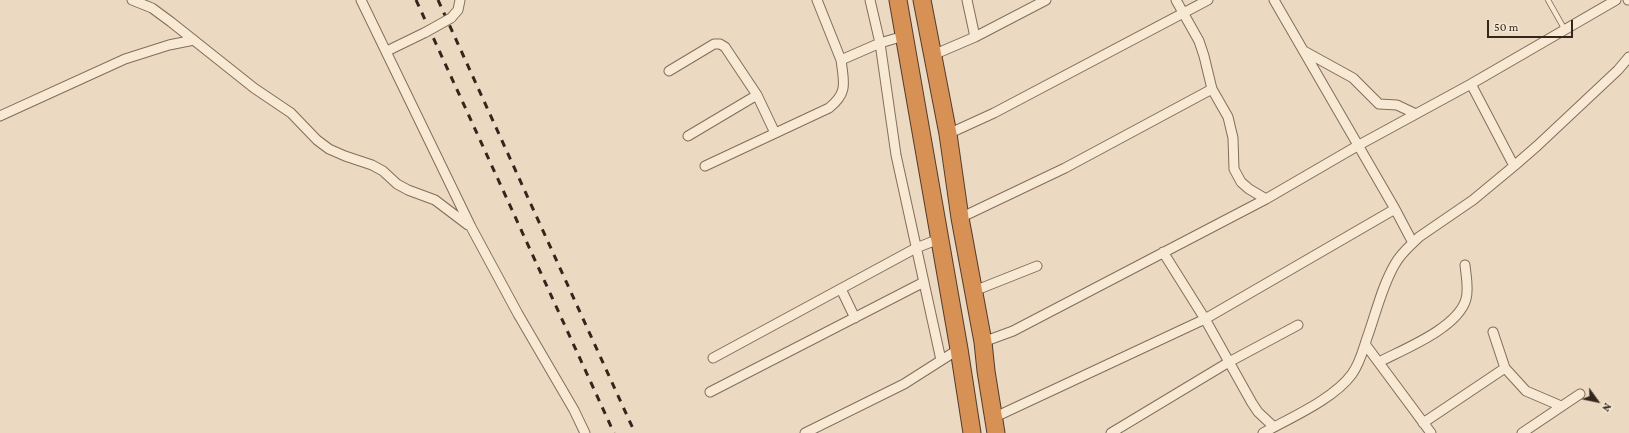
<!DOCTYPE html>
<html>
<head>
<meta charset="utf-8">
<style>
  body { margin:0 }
  #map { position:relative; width:1629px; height:433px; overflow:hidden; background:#ebdac1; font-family:"Crimson Pro",serif }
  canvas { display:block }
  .north { position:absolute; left:1577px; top:381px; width:40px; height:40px; -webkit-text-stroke:3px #f3e5d0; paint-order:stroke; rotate:123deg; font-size:11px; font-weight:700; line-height:16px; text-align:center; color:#34261d }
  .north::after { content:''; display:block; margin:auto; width:14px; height:18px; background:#34261d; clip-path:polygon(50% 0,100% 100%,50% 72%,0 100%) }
  .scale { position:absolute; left:1487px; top:20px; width:86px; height:18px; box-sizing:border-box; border:2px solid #34261d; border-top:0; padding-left:5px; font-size:12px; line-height:14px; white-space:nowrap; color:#34261d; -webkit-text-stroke:3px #f3e5d0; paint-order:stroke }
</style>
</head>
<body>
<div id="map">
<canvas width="1629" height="433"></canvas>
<div class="north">N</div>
<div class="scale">50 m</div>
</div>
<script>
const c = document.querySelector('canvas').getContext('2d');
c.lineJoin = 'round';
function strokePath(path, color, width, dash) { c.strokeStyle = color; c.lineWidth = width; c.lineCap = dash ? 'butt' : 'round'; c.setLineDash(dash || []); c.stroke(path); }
const lane = new Path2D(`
  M1548 0 1565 30`);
const street = new Path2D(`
  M132 0 152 8 171 22 254 88 291 113 317 140 329 149 345 156 372 165 383 171 397 184 408 190 435 200 468 225
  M361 0 471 227 518 314 574 410 585 433
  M817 0 841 60
  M870 0 880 43 896 155 941 360
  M967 0 975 37
  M1176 0 1199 41 1204 56 1212 89 1228 117 1233 138 1234 169 1241 182 1249 189 1266 199
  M1274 0 1395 209 1413 243
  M1628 0H1629
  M451 18 458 10 460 0
  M387 51 426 32
  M1304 51 1353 78 1379 104 1397 105 1416 114
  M933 55 975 37 1046 0
  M669 71 714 44H720L725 47 757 95 775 133
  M1471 84 1514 166
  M0 116 125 59 169 45 194 40
  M948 134 994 113 1208 0
  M688 136 757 95
  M705 166 829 108C848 93 844 83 841 60L880 43 904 36
  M960 218 1065 168 1212 89
  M1163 252 1205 319 1252 403 1258 412 1274 427
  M841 289 855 318
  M974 291 1037 266
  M983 342 1013 331 1266 199 1359 145 1471 84 1616 0
  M1365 344 1431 433
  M713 358 916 248 939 239
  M1379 362C1404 349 1458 328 1466 299 1469 288 1466 276 1465 265
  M1505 368 1526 391 1561 406
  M710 392 924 282
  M993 418 1205 319 1395 209
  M1423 423 1505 368 1493 332
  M805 433 904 384 959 349
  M1111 433 1229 362 1298 325
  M1263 433C1290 418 1334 399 1352 374 1360 363 1363 350 1367 338 1376 313 1382 286 1395 264 1401 253 1411 245 1419 237L1473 200 1514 166 1537 146 1618 70 1629 57
  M1522 433 1580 394`);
const highway = new Path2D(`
  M898 0 959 349 972 433
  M922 0 948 134 960 218 983 342 986 371 996 433`);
strokePath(lane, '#846c5a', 6);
strokePath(street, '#846c5a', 11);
strokePath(highway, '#513b2e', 19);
strokePath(lane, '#f7e9d3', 4.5);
strokePath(street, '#f7e9d3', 9);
strokePath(highway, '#d79155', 17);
strokePath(new Path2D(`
  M416 0 614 433
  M438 0 635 433`), '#34261d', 3, [7, 7]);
const streetBridge = new Path2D(`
  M426 32 451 18`);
strokePath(streetBridge, '#846c5a', 11, []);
strokePath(streetBridge, '#f7e9d3', 9);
</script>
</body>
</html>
